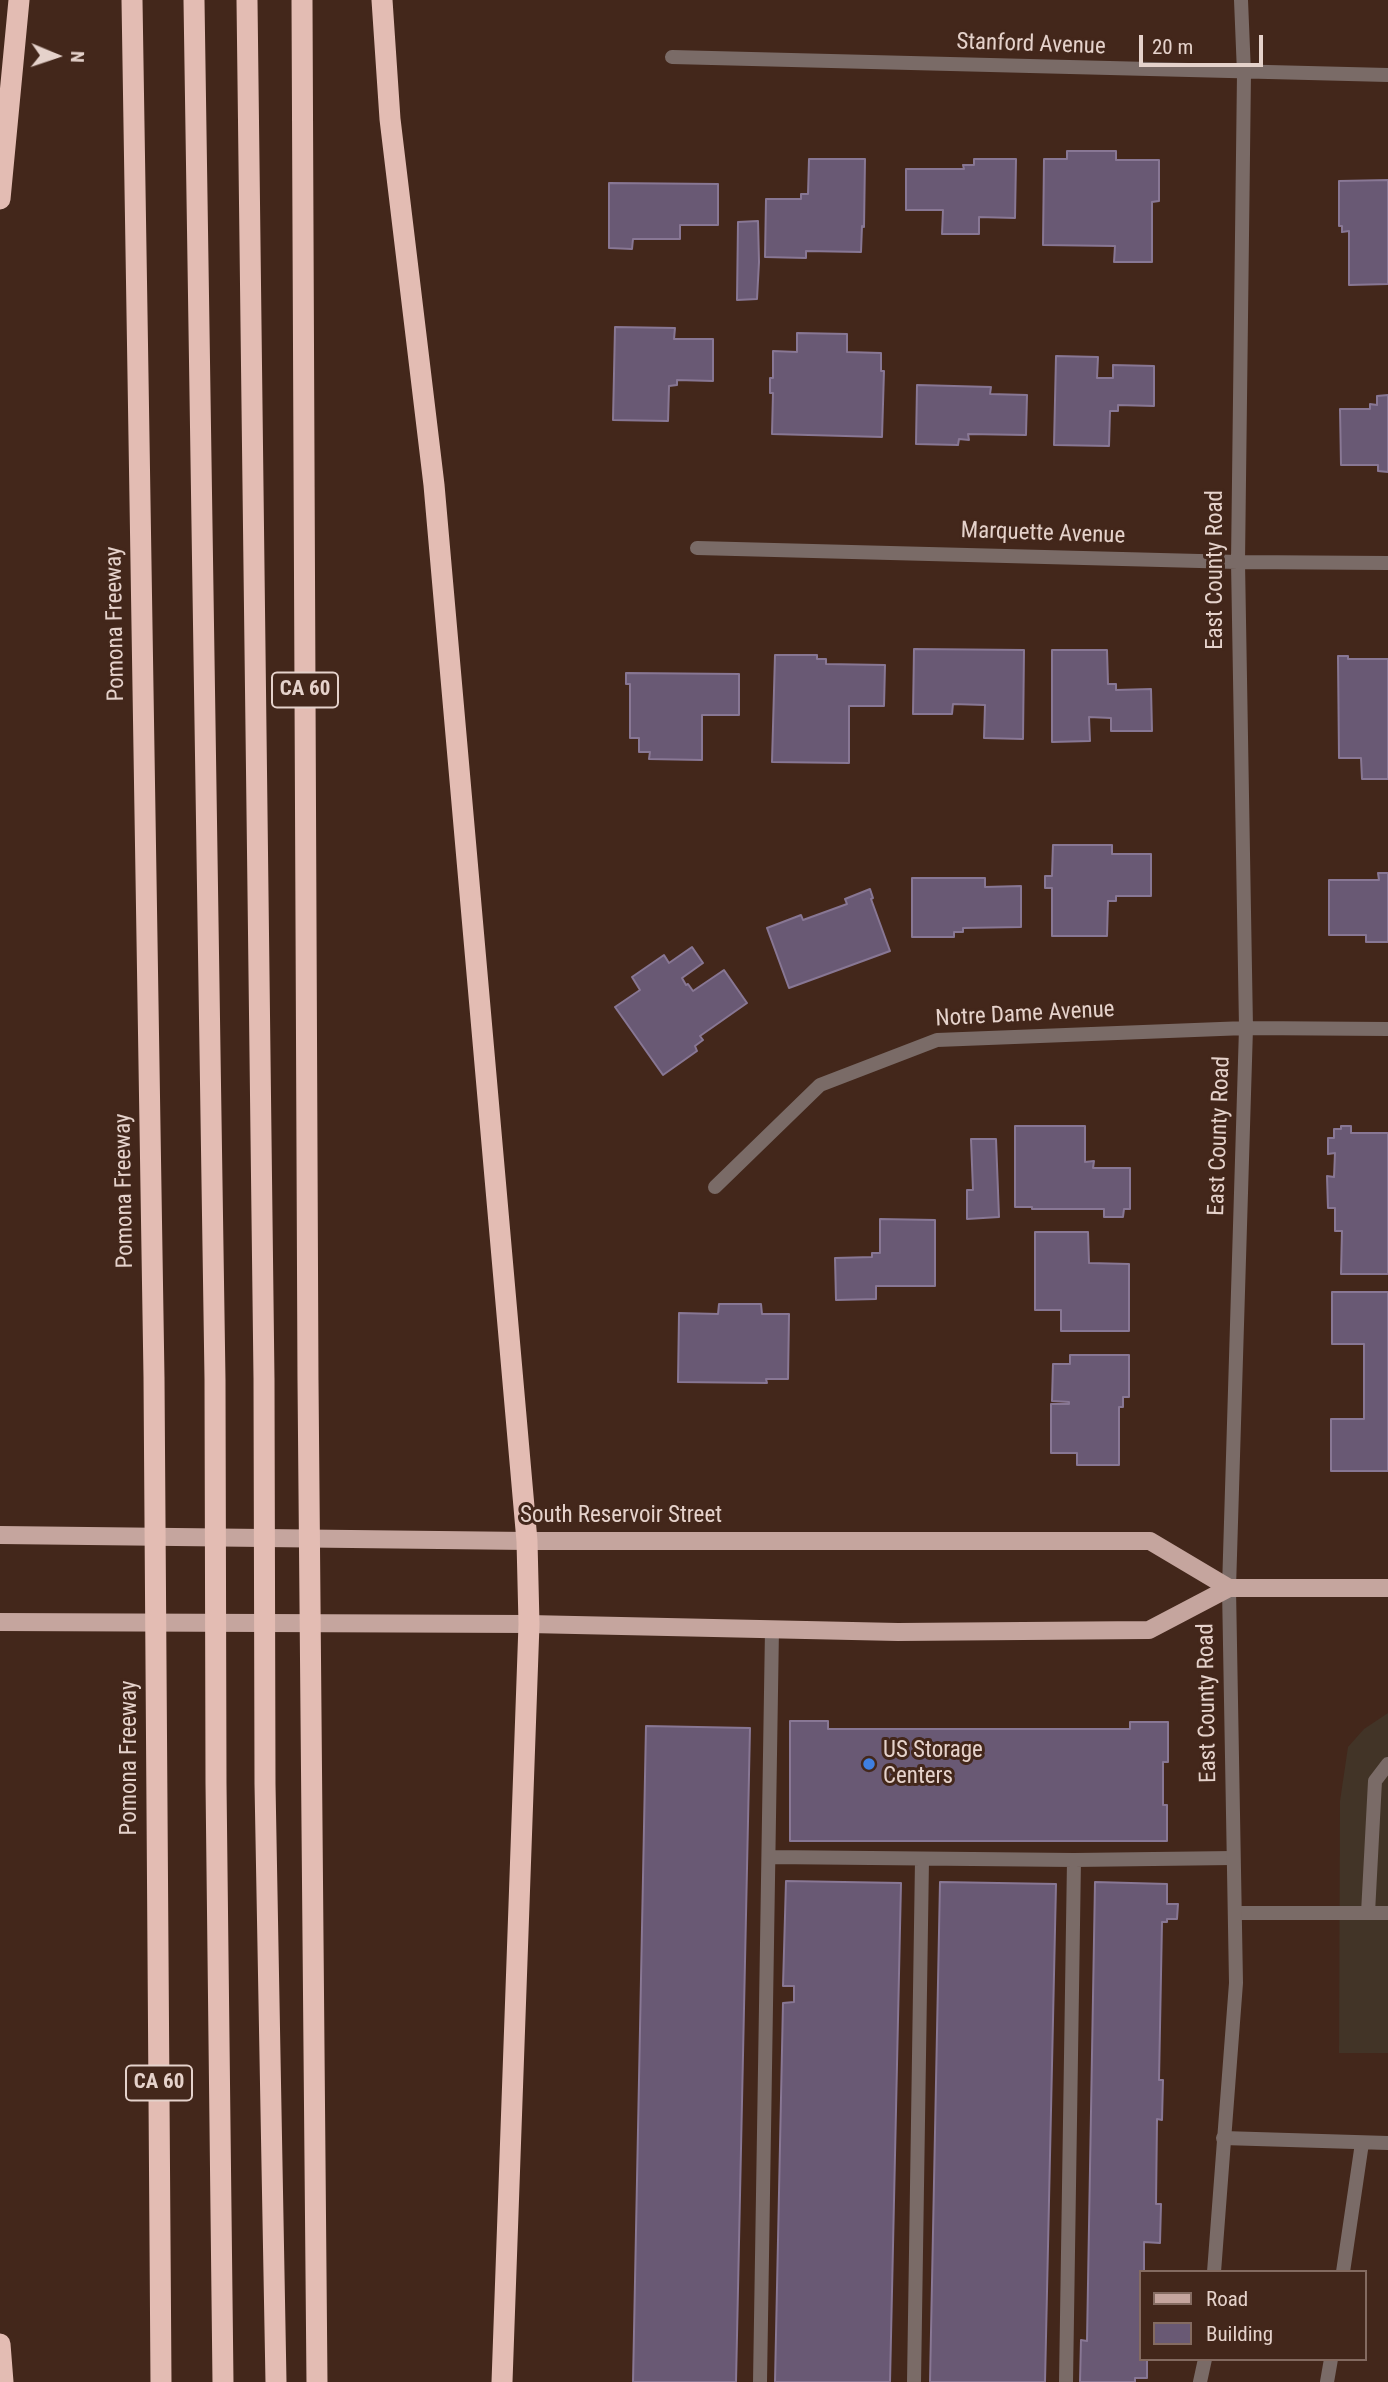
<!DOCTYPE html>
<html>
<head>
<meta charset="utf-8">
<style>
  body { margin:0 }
  #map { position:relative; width:1388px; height:2382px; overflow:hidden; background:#43271b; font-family:"Roboto Condensed",sans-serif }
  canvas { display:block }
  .legend { position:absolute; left:1139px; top:2270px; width:228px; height:91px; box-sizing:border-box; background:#43271b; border:2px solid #846b61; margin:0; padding:9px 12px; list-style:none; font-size:21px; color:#e5d2cb }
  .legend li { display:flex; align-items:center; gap:14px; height:35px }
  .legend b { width:35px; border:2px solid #846b61 }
  .north { position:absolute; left:21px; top:21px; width:70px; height:70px; -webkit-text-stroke:5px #43271b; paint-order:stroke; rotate:92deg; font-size:19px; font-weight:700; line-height:28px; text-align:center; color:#e5d2cb }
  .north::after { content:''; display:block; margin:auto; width:24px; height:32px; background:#e5d2cb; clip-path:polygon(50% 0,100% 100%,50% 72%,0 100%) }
  .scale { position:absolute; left:1139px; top:35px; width:124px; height:32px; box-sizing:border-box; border:4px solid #e5d2cb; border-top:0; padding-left:9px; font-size:21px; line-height:24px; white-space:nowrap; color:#e5d2cb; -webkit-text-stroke:5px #43271b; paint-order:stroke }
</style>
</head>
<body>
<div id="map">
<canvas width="1388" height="2382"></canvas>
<ul class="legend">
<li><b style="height:9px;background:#c5a59e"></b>Road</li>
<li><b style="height:19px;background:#695974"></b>Building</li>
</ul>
<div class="north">N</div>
<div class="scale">20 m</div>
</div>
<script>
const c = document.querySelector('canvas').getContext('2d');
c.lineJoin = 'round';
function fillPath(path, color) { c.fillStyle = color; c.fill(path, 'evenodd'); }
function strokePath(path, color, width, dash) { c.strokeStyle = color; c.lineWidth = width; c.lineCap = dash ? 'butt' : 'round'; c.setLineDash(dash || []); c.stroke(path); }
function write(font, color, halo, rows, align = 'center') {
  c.font = font + ' "Roboto Condensed",sans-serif'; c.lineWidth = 6; c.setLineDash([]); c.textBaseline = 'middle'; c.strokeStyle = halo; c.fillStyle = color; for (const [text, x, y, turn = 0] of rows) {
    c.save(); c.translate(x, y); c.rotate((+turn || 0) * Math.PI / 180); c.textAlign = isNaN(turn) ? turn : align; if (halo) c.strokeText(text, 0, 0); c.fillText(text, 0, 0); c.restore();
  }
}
fillPath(new Path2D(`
  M1388 1713V2053H1339L1340 1801 1348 1747 1364 1729Z`), '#423427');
const building = new Path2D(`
  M1067 151H1116V160H1159V201L1152 202V262H1114L1115 246 1043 245 1044 159H1067Z
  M809 159H865L864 227 862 226 861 252 806 251V258L765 257 766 199H801V194H808Z
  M974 159H1016L1015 218 979 217V234H942L943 210H906V169H964L963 165H974Z
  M1388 180V284L1349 285V231L1342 232V226H1339V181Z
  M609 183 718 184V225H680V239H633L632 249 609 248Z
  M758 221 759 262 757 299 737 300 738 222Z
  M615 327 675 328 674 339H713V381L677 380V385L669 386 668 421 613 420Z
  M797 333 847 334V352L881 353V371H884L882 437 772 434 773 393H770V378H773V351L797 352Z
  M1056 356 1098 357 1097 378H1113V365L1154 366V406L1118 405V411H1110L1109 446 1054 445Z
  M917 385 991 387 990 394 1027 395 1026 435 968 434 969 440 959 439 958 445 916 444Z
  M1388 395V472L1378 471V465H1341L1340 409H1370V404L1377 405V396Z
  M914 649 1024 650 1023 739 984 738 985 705 953 704 952 714H913Z
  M1052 650H1107L1108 684H1116V690L1151 689 1152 731H1111V718L1089 717 1090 741 1052 742Z
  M775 655H817V659H826V664L885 665 884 706H849V763L772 762Z
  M1338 656H1348V659H1388V779H1362L1361 758H1339Z
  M626 673 739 674V715H702V760L649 759 650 752H639V738H630V684H626Z
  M1053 845H1112V854H1151V896H1116V901H1108L1107 936H1052V888H1045V876H1052Z
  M1378 873H1388V942H1366V935H1329V880H1379Z
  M912 878H985V887L1021 886V927L963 928V932H954V937H912Z
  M870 889 873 898 871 899 890 951 789 988 767 928 801 915 803 920 847 904 845 899Z
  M692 947 703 963 682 978 686 985 688 984 693 991 724 970 747 1003 700 1036 703 1040 695 1046 697 1051 663 1075 615 1007 640 990 632 977 664 955 669 963Z
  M1015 1126H1085V1162L1094 1161 1093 1168H1130V1209H1124L1123 1217H1104V1209H1032V1207H1015Z
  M1341 1126H1351V1133H1388V1274H1341L1342 1231H1335V1208H1328L1327 1176 1334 1177 1335 1153 1328 1154V1138H1334V1129H1341Z
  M971 1139H996L999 1217 967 1219V1190H973Z
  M880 1219 935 1220V1286H876V1299L836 1300 835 1258 872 1257V1253H880Z
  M1035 1232H1088L1089 1263 1129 1264V1331H1061V1310H1035Z
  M1332 1292H1388V1471H1331V1419H1364V1344H1332Z
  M719 1304H761L762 1314H789L788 1379H766L767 1383 678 1382 679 1313 718 1314Z
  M1070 1355H1129V1397H1123V1407H1119V1465H1077V1453H1051V1404H1069V1402L1052 1401 1053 1364H1070Z
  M790 1721H828V1729H1130V1722H1168V1762H1163V1805H1167V1841H790Z
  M646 1726 750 1728 736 2382H633Z
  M786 1881 901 1883 890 2382H775L783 2003 794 2002V1986H783Z
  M940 1882 1056 1884 1045 2382H930Z
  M1095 1882 1167 1884V1904H1178L1177 1919H1167V1922H1162L1159 2080H1163L1162 2120 1157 2119 1156 2204H1161L1160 2243 1144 2242V2272H1141V2359H1147V2378H1135V2382H1080L1081 2340 1087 2341Z`);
fillPath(building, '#695974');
strokePath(building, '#887794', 2);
strokePath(new Path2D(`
  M769 1857 1074 1860
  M1235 1913H1388
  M1368 1913 1375 1781 1388 1764
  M1223 2138 1388 2143
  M1343 2272 1362 2143
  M760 2382 772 1629
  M914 2382 922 1860
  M1066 2382 1074 1860 1233 1858
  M1327 2382 1331 2359`), '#7a6b67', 14);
strokePath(new Path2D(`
  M672 57 1388 75
  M697 548 1238 562 1388 563
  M715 1187 820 1085 937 1040 1246 1028 1388 1029
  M1214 2272 1236 1983 1229 1588 1246 1028 1238 562 1244 73 1241 0
  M1200 2382 1205 2359`), '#7a6b67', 14);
strokePath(new Path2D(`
  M0 1535 527 1541H1150L1229 1588
  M0 1622 529 1624 898 1632 1149 1630 1229 1588H1388`), '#c5a59e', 18);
strokePath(new Path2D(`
  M132 0 154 1377 161 2382
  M194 0 215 1379 216 1783 223 2382
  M247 0 264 1378 265 1784 276 2382
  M302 0 308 1380 317 2382
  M382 0 390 119 434 485 527 1541 529 1624 502 2382
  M0 199 19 0
  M0 2344 3 2382`), '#e3bcb3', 21);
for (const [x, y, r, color] of [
  [869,1764,7,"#3f7fe0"]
]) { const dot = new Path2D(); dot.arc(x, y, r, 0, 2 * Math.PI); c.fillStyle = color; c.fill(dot); strokePath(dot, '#43271b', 2.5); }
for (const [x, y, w] of [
  [305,690,66],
  [159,2083,66]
]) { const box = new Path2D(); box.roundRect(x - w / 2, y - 17.5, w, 35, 5); c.fillStyle = '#43271b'; c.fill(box); strokePath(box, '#e5d2cb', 2); }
write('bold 21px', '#e5d2cb', null, [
  ["CA 60",305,690],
  ["CA 60",159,2083]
]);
write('23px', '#e5d2cb', '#43271b', [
  ["Stanford Avenue",1031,45,2],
  ["Marquette Avenue",1043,534,2],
  ["East County Road",1216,570,-90],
  ["Pomona Freeway",116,624,-91],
  ["Notre Dame Avenue",1025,1015,-3],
  ["East County Road",1220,1136,-88],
  ["Pomona Freeway",125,1191,-91],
  ["South Reservoir Street",621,1516],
  ["East County Road",1208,1703,-91],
  ["Pomona Freeway",130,1758,-90]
]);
write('23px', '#e5d2cb', '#43271b', [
  ["US Storage",883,1751],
  ["Centers",883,1777]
], 'left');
</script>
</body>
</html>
